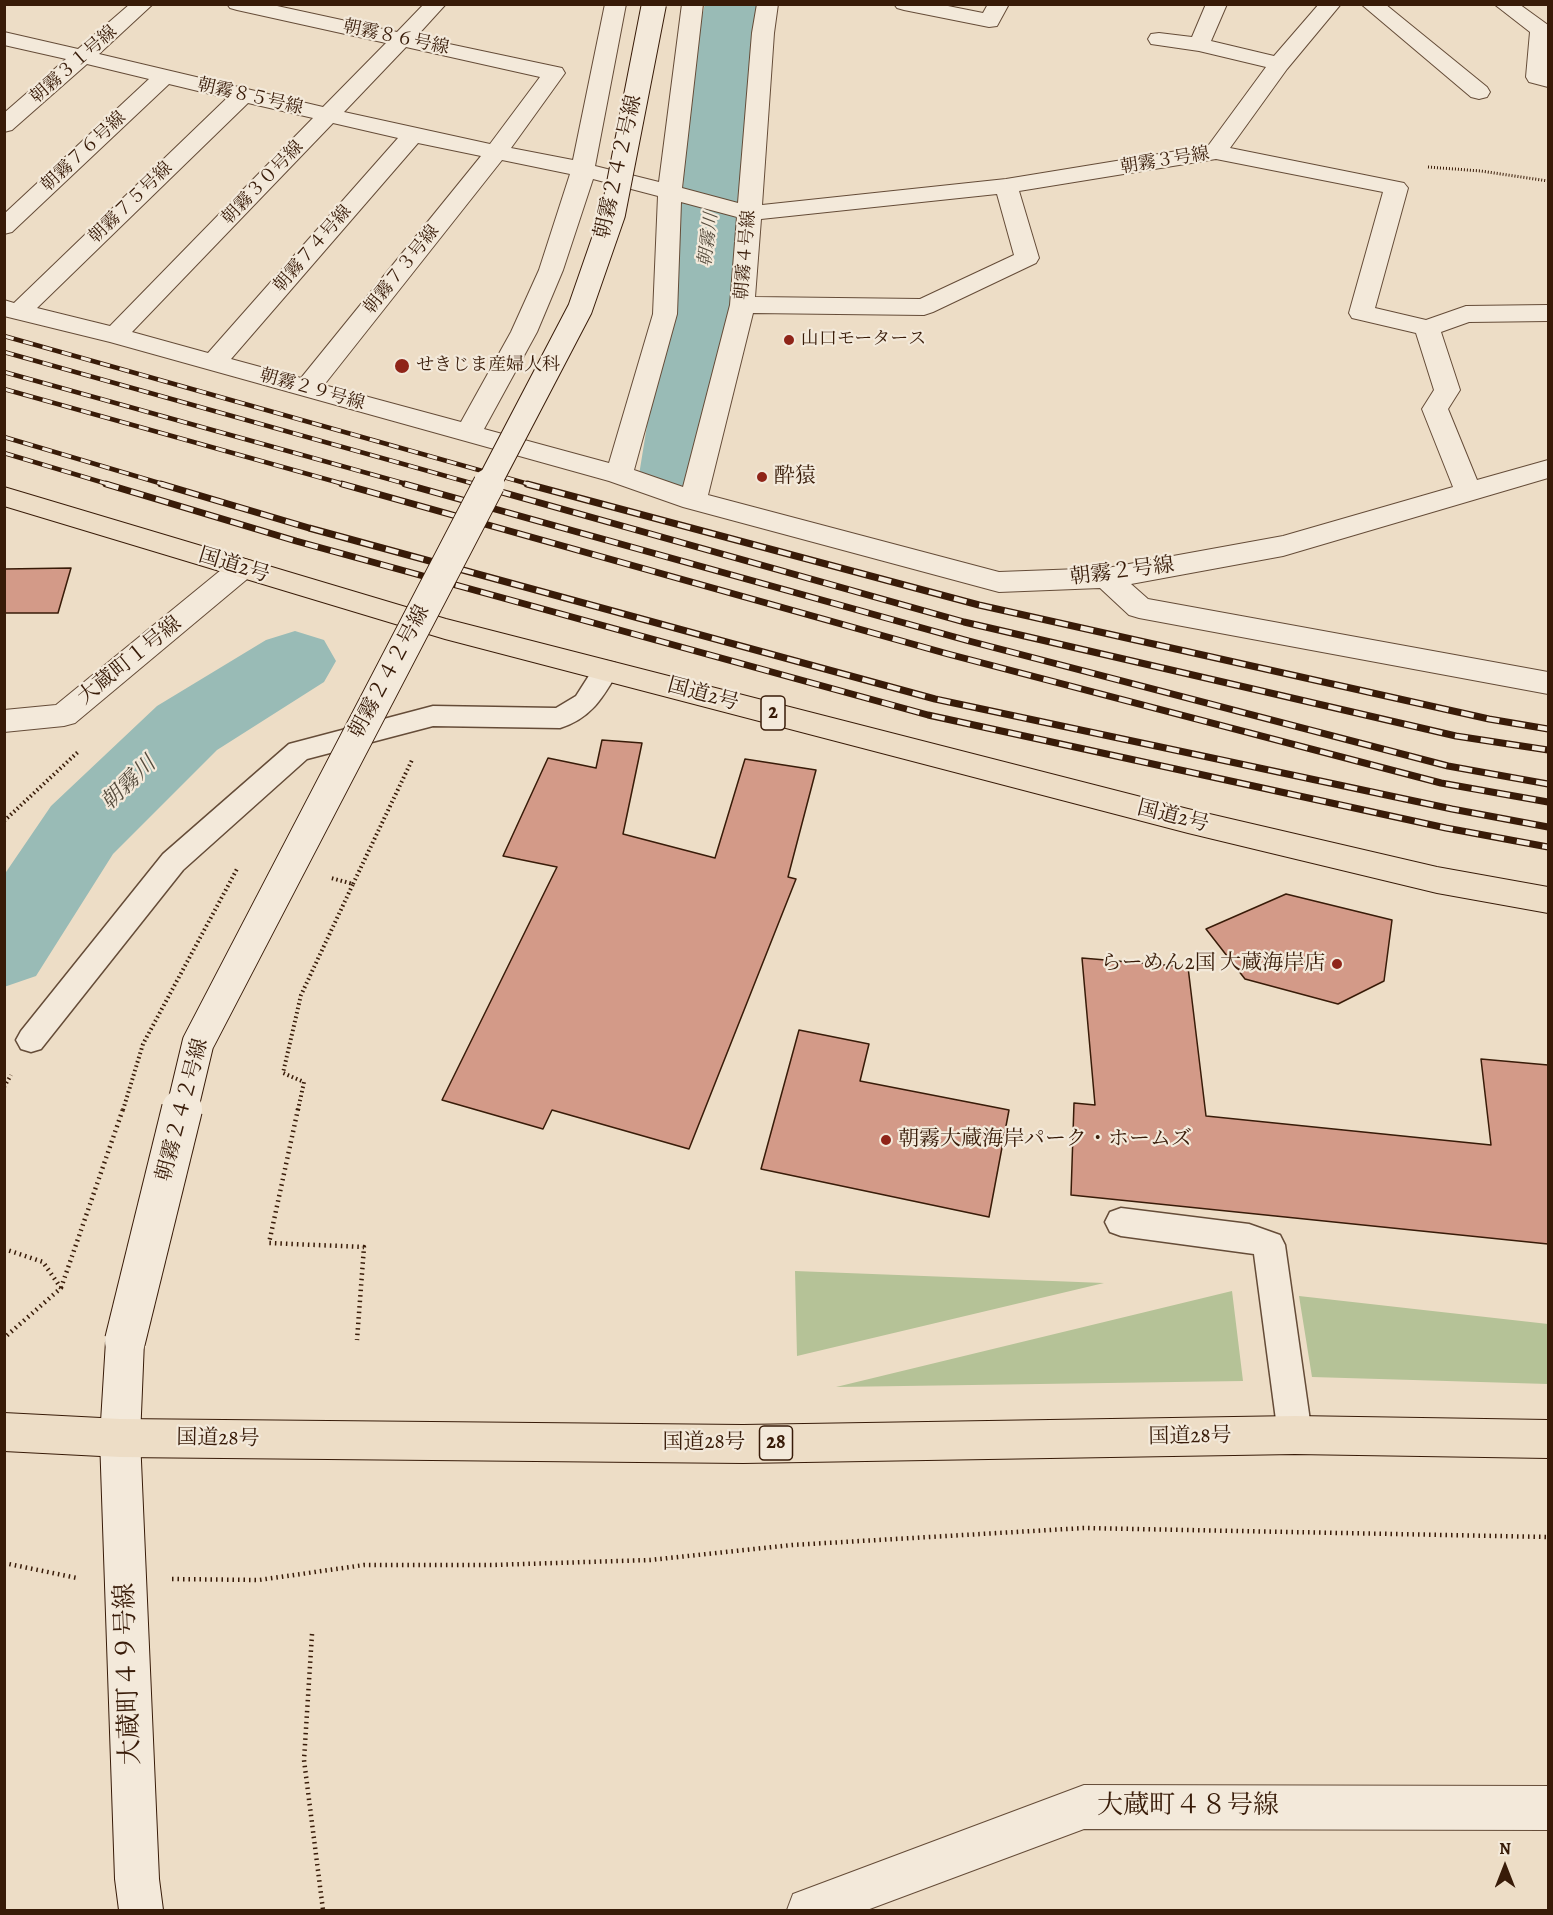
<!DOCTYPE html>
<html>
<head>
<meta charset="utf-8">
<style>
  body { margin:0 }
  #map { position:relative; width:1553px; height:1915px; overflow:hidden; background:#edddc6; font-family:Alegreya,serif }
  canvas { display:block }
  .frame { position:absolute; inset:0; border:6px solid #381b08; pointer-events:none }
  .north { position:absolute; left:1475px; top:1837px; width:60px; height:60px; -webkit-text-stroke:4px #f3e9da; paint-order:stroke; rotate:0deg; font-size:16px; font-weight:700; line-height:24px; text-align:center; color:#381b08 }
  .north::after { content:''; display:block; margin:auto; width:21px; height:27px; background:#381b08; clip-path:polygon(50% 0,100% 100%,50% 72%,0 100%) }
</style>
</head>
<body>
<div id="map">
<canvas width="1553" height="1915"></canvas>
<div class="frame"></div>
<div class="north">N</div>
</div>
<script>
const c = document.querySelector('canvas').getContext('2d');
c.lineJoin = 'round';
function fillPath(path, color) { c.fillStyle = color; c.fill(path, 'evenodd'); }
function strokePath(path, color, width, dash) { c.strokeStyle = color; c.lineWidth = width; c.lineCap = dash ? 'butt' : 'round'; c.setLineDash(dash || []); c.stroke(path); }
function write(font, color, halo, rows, align = 'center') {
  c.font = font + ' Alegreya,"Noto Serif JP",serif'; c.lineWidth = 4.5; c.setLineDash([]); c.textBaseline = 'middle'; c.strokeStyle = halo; c.fillStyle = color; for (const [text, x, y, turn = 0] of rows) {
    c.save(); c.translate(x, y); c.rotate((+turn || 0) * Math.PI / 180); c.textAlign = isNaN(turn) ? turn : align; if (halo) c.strokeText(text, 0, 0); c.fillText(text, 0, 0); c.restore();
  }
}
fillPath(new Path2D(`
  M795 1271 1104 1283 797 1356Z
  M1232 1291 1243 1381 836 1387Z
  M1299 1296 1548 1324V1384L1312 1377Z`), '#b5c297');
fillPath(new Path2D(`
  M705 4H763L755 44 746 222 713 475 702 493 676 500 650 493 639 475 680 222 695 44Z
  M295 631 324 640 336 661 324 682 217 750 113 854 36 976 4 987V875L51 806 157 706 266 640Z`), '#99bbb6');
const building = new Path2D(`
  M71 568 58 613H4V569Z
  M602 740 642 743 623 834 715 858 745 759 816 770 788 877 796 879 689 1149 552 1110 543 1129 442 1100 557 867 503 856 548 758 596 768Z
  M1286 894 1392 920 1384 981 1338 1004 1245 979 1206 929Z
  M1082 958 1188 967 1206 1116 1491 1145 1481 1059 1548 1065V1244L1071 1195 1074 1103 1095 1105Z
  M799 1030 869 1044 860 1081 1009 1110 989 1217 761 1169Z`);
fillPath(building, '#d39a88');
strokePath(building, '#381b08', 1.5);
const lane = new Path2D(`
  M606 661 615 663 619 670C603 697 592 718 560 728L433 726 307 759 183 870 41 1049 31 1052 21 1049 16 1040 21 1031 163 854 289 744 433 706 556 708 576 696 597 663Z
  M1121 1208 1249 1224 1280 1235 1285 1245 1312 1435 1307 1447 1295 1451 1283 1447 1278 1435 1254 1254 1121 1236 1110 1232 1105 1222 1110 1212Z`);
const street = new Path2D(`
  M130 4H153L99 54 323 107 386 43 237 10 230 8 227 4H268L397 32 424 4H446L416 37 562 68 565 73 511 148 573 160 605 4H626L595 166 659 182 682 4H703L682 188 738 203 752 33 757 4H778L774 33 762 205 1006 179 1208 146 1266 67 1199 51 1151 44 1148 39 1151 34 1159 33 1192 37 1206 4H1227L1211 41 1274 56 1319 4H1341L1287 69 1230 148 1404 183 1408 188 1375 308 1426 320 1466 306 1548 305V321L1469 322 1441 332 1460 390 1448 409 1477 480 1548 460V478L1283 556 1131 584 1148 599 1548 672V694L1139 618 1129 615 1100 588 999 592 683 507 609 481 110 342 4 316V300L14 303 227 98 169 84 12 232 4 234V214L149 79 87 64 12 130 4 132V113L66 59 4 45V32L78 49ZM406 47 540 77 490 144 344 112ZM248 103 313 118 110 326 37 308ZM333 123 398 138 208 353 132 332ZM418 143 481 156 301 378 231 359ZM1216 159 1383 192 1349 313 1352 318 1416 333 1434 390 1422 409 1453 487 1283 536 1107 568 999 572 708 495 753 313 924 315 933 312 1036 263 1039 258 1019 191ZM502 160 570 174 539 270 511 332 461 422 324 385ZM593 179 658 196 653 314 609 463 484 429 537 332 563 270ZM997 194 1014 255 920 299 755 297 761 219ZM681 202 737 217 730 305 683 487 634 470 677 314Z
  M894 4H938L983 13 988 4H1009L997 26 989 27 904 10 897 8Z
  M1361 4H1385L1487 87 1490 92 1487 97 1479 99 1471 97Z
  M1494 4H1519L1548 25V87L1529 82 1526 77 1530 32Z
  M242 558 252 561 256 568 252 575 75 723 64 726 4 732V710L56 705 232 561Z
  M1084 1785 1548 1786V1830L1084 1829 867 1910H787L793 1894Z`);
const secondary = new Path2D(`
  M125 1323 138 1328 144 1341 140 1438 159 1879 163 1910H119L115 1879 100 1438 106 1341 112 1328Z`);
const highway = new Path2D(`
  M4 487 446 619 1188 809 1437 867 1548 887V913L1437 893 1188 833 445 639 4 506Z
  M4 1413 120 1419 743 1425 1295 1416 1548 1420V1458L1295 1454 743 1463 120 1457 4 1451Z`);
strokePath(lane, '#654c38', 3);
strokePath(street, '#654c38', 2);
strokePath(secondary, '#381b08', 2);
strokePath(highway, '#381b08', 2);
strokePath(new Path2D(`
  M1428 167 1481 171 1548 181`), '#381b08', 3, [1, 2]);
strokePath(new Path2D(`
  M4 821 79 751
  M353 884 412 760
  M4 1087 11 1075
  M123 1110 143 1044 237 869
  M298 1110 304 1082 283 1073 301 995 353 884 331 878`), '#381b08', 4, [1.5, 3]);
strokePath(new Path2D(`
  M298 1109 269 1243 364 1247 357 1340
  M4 1249 43 1262 61 1288 4 1338
  M61 1288 123 1109
  M4 1563 77 1578
  M172 1579 259 1580 364 1565H492L650 1560 792 1545 1084 1528 1548 1537
  M312 1634 304 1760 323 1910`), '#381b08', 4.5, [1.5, 4]);
fillPath(lane, '#f3e9da');
fillPath(street, '#f3e9da');
fillPath(secondary, '#f3e9da');
fillPath(highway, '#edddc6');
const railFar1 = new Path2D(`
  M4 336 532 485
  M4 352 478 485
  M4 372 410 485
  M4 389 347 485
  M4 437 166 485
  M4 453 111 485`);
const rail = new Path2D(`
  M106 484 296 541 928 715 1446 828 1548 847
  M161 484 309 528 935 699 1452 809 1548 827
  M342 484 948 654 1441 783 1548 802
  M405 484 969 641 1448 766 1548 784
  M473 484 964 622 1456 736 1548 750
  M527 484 979 605 1489 719 1548 729`);
strokePath(railFar1, '#381b08', 4.5);
strokePath(rail, '#381b08', 7);
strokePath(railFar1, '#f3e9da', 3, [10]);
strokePath(rail, '#f3e9da', 4.5, [13]);
const secondaryBridgeFar2 = new Path2D(`
  M488 485 580 309 613 214 654 4`);
const secondaryBridgeFar1 = new Path2D(`
  M182 1110 198 1043 489 484`);
const secondaryBridge = new Path2D(`
  M125 1341 182 1109`);
strokePath(secondaryBridgeFar2, '#381b08', 26, []);
strokePath(secondaryBridgeFar1, '#381b08', 33, []);
strokePath(secondaryBridge, '#381b08', 42, []);
strokePath(secondaryBridgeFar2, '#f3e9da', 24);
strokePath(secondaryBridgeFar1, '#f3e9da', 31);
strokePath(secondaryBridge, '#f3e9da', 40);
for (const [x, y, r, color] of [
  [789,340,6,"#8f2418"],
  [402,366,8,"#8f2418"],
  [762,477,6,"#8f2418"],
  [1337,964,6,"#8f2418"],
  [886,1140,6,"#8f2418"]
]) { const dot = new Path2D(); dot.arc(x, y, r, 0, 2 * Math.PI); c.fillStyle = color; c.fill(dot); strokePath(dot, '#f3e9da', 2); }
write('18px', '#381b08', '#f3e9da', [
  ["朝霧８６号線",396,38,12],
  ["朝霧３１号線",74,65,-41],
  ["朝霧８５号線",250,97,13],
  ["朝霧７６号線",84,152,-43],
  ["朝霧３号線",1165,161,-9],
  ["朝霧３０号線",263,183,-46],
  ["朝霧７５号線",131,203,-44],
  ["朝霧７４号線",313,249,-49],
  ["朝霧４号線",746,255,-85],
  ["朝霧７３号線",402,270,-51],
  ["朝霧２９号線",312,390,16]
]);
write('italic 18px', '#554b3c', '#f3e9da', [
  ["朝霧川",709,240,-83]
]);
write('18px', '#381b08', '#f3e9da', [
  ["山口モータース",801,340],
  ["せきじま産婦人科",416,366]
], 'left');
for (const [x, y, w] of [
  [773,713,24],
  [776,1443,33]
]) { const box = new Path2D(); box.roundRect(x - w / 2, y - 17, w, 34, 4.5); c.fillStyle = '#f3e9da'; c.fill(box); strokePath(box, '#381b08', 1.5); }
write('bold 20px', '#381b08', null, [
  ["2",773,713],
  ["28",776,1443]
]);
write('21px', '#381b08', '#f3e9da', [
  ["朝霧２４２号線",619,167,-77],
  ["国道2号",234,566,17],
  ["朝霧２号線",1122,572,-7],
  ["大蔵町１号線",130,661,-39],
  ["朝霧２４２号線",390,672,-62],
  ["国道2号",703,695,15],
  ["国道2号",1173,817,14],
  ["朝霧２４２号線",183,1110,-75],
  ["国道28号",1190,1437,-1],
  ["国道28号",218,1439,1],
  ["国道28号",704,1443]
]);
write('21px', '#381b08', '#f3e9da', [
  ["酔猿",774,477],
  ["らーめん2国 大蔵海岸店",1325,964,"right"],
  ["朝霧大蔵海岸パーク・ホームズ",898,1140]
], 'left');
write('italic 22px', '#554b3c', '#f3e9da', [
  ["朝霧川",129,784,-44]
]);
write('26px', '#381b08', '#f3e9da', [
  ["大蔵町４９号線",129,1674,-92],
  ["大蔵町４８号線",1188,1807]
]);
</script>
</body>
</html>
